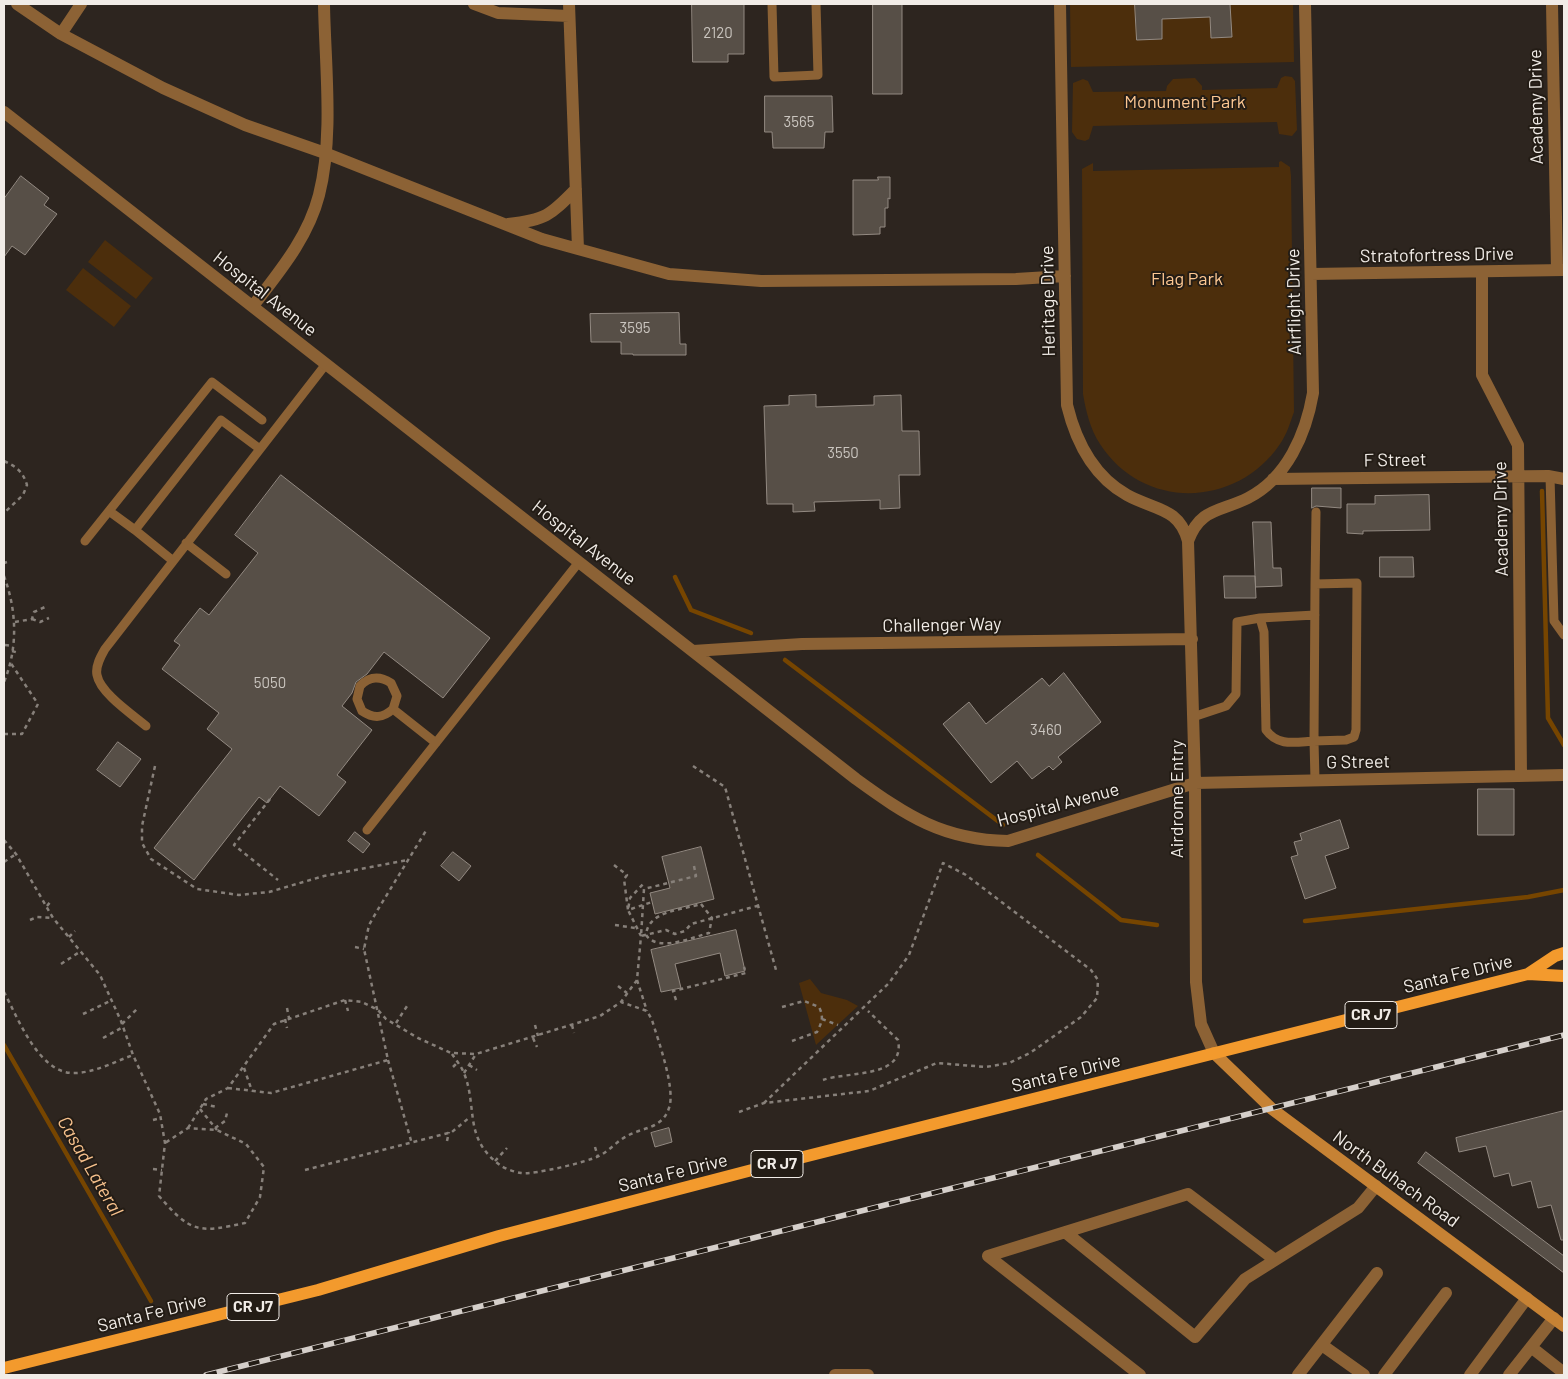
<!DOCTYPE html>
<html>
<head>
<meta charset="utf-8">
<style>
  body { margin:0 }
  #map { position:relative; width:1568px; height:1379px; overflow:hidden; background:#2d251f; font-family:Barlow,sans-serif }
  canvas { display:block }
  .frame { position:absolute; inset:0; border:5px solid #f1ece7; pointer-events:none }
</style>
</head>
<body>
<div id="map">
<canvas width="1568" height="1379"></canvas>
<div class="frame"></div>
</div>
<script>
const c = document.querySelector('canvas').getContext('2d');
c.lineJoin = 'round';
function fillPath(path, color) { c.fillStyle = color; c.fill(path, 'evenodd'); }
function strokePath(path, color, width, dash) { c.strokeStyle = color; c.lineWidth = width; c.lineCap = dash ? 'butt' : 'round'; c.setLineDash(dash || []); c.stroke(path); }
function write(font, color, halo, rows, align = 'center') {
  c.font = font + ' Barlow,sans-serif'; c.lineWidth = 4; c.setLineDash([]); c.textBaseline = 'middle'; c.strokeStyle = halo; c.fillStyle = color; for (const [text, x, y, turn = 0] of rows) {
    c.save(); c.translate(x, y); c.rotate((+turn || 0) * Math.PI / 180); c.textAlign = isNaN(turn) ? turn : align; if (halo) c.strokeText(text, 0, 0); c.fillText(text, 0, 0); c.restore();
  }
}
fillPath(new Path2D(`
  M1070 4H1293L1294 62 1071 67Z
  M1285 76 1292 77 1295 81 1297 130 1292 136 1279 134 1277 122 1093 126 1089 139 1085 141 1077 139 1072 132 1073 83 1083 79 1088 81 1093 92 1166 91 1167 86 1173 79 1195 78 1202 86V90L1277 88 1281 78Z
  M1281 161 1290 167 1291 176 1294 412C1290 423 1287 434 1280 444 1237 508 1143 511 1100 444 1090 429 1086 411 1083 394L1082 169 1093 163V171L1279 167V162Z
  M105 240 153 278 136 299 88 262Z
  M83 268 131 306 114 327 66 290Z
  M810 979 821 993 847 1000 858 1006 816 1045 799 983Z`), '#4c2e0c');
strokePath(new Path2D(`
  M1542 491 1548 718 1564 745
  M675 577 691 610 751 633
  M785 660 1003 825
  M1038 855 1121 920 1157 925
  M1305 921 1528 897 1564 890
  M4 1045 151 1301`), '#764500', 4.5);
const building = new Path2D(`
  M692 4H744V54H728V62H693Z
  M873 4H902V94H873Z
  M1135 4H1230L1232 37 1211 38 1210 17 1162 19V39L1137 40Z
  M765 96H832L833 132H825L824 148H773L772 132H765Z
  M21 176 49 198 44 205 57 214 25 255 12 246 4 257V199Z
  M878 177H890V199L888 198V208H885V227H880V234L853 235V180H878Z
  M679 313 680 344H686V355H633V354H621V342H591L590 314Z
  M816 395V407L874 405V396L901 395 902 431H919L920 475H899L900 508 880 509V500L814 502 815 511 793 512V504H767L764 406 789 405V396Z
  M281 475 490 638 443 698 384 652 367 674 356 682 352 693 342 706 372 730 337 775 346 782 319 816 280 786 267 803 259 797 194 880 154 848 232 749 207 729 219 713 162 669 180 645 174 641 200 608 209 615 258 553 235 535Z
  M1312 488H1341V508L1316 506 1312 508Z
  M1429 495 1430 530 1363 531V534L1347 533V504H1375V496Z
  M1253 522H1271L1273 568H1281L1282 586 1256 587Z
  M1380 557H1413L1414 577H1380Z
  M1224 576H1255L1256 598H1225Z
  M1064 673 1101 722 1058 757 1062 762 1053 770 1049 766 1032 779 1017 761 991 783 943 724 969 702 986 724 1042 678 1049 686Z
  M118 742 141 759 120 787 97 770Z
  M1478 789H1514V835H1478Z
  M1340 820 1349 848 1325 856 1336 888 1305 899 1291 857 1298 855 1294 842 1302 840 1300 834Z
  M355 832 370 844 363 853 348 841Z
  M701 847 714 899 655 914 650 893 670 888 662 857Z
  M453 852 471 866 459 881 441 866Z
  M736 930 745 971 725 976 720 953 675 964 681 988 661 992 651 950Z
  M1564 1111V1240H1561L1551 1205 1538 1208 1531 1181 1512 1186 1509 1173 1494 1177 1486 1146 1459 1152 1456 1138Z
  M669 1128 672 1142 655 1147 651 1133Z
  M1426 1152 1564 1256V1273L1418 1163Z`);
fillPath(building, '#574f47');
strokePath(building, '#938a82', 1);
strokePath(new Path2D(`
  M4 461C17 467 23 472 27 485L23 495 4 513
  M4 563 7 562
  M4 576C17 611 18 648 4 682
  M32 619 40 622 49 618
  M15 622 32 619 34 612 45 607
  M5 645 13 646
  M12 651 19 653
  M4 734H22L38 704 10 662
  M155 766 142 826V843L151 859 197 889 239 895 269 892 324 876 408 860
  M693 766 725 787 776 970
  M270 799 234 845 278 880
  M4 840 16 854 53 918 100 975 121 1021 133 1055 160 1114 165 1143 159 1196C191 1233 198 1233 245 1223L260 1197 264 1167 246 1144 217 1130 188 1128 165 1143
  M4 862 16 854
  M614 865 627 875 624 879 628 910 652 902
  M694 866 696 876 644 889 641 936 666 930 675 934 685 931 691 924 757 906
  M701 904 712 918 709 933C693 937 658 953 646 935 648 911 681 910 701 904Z
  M47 906 51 901
  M30 920 37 917 53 918
  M615 925 635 928
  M69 937 75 931
  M355 947 364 949
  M61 964 81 951
  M637 980 647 1011
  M618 986 627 993
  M4 992C18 1018 39 1074 74 1073 94 1073 114 1062 133 1055
  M345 1000 348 1011
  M676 1000 673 991 746 973 744 967
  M782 1007 804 1001 819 1007C824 1017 822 1022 817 1032L792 1041
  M287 1008 289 1018
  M83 1014 112 1000
  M285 1019 287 1028
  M822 1019 838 1025
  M396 1023 409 1003
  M122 1024 137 1009
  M535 1025 538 1036
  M572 1025 574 1033
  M103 1038 123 1027
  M533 1038 537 1047
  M452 1054C456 1060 461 1066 464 1073 478 1108 463 1138 500 1165 505 1169 515 1172 521 1173 534 1175 587 1162 599 1156 609 1151 617 1141 627 1136 643 1127 662 1129 669 1108 676 1089 658 1040 652 1020L647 1011 621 1002
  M388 1060 412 1144
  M469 1065 477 1070
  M453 1067 457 1063
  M244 1068 252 1091
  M464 1073 476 1054
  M823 1080C847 1071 906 1079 898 1040L868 1011
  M228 1088 271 1093 388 1060 364 949 369 925 377 911 427 829
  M203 1104 217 1107
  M200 1109 217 1130
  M739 1112 764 1103 869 1091 937 1063 986 1067 1009 1063 1030 1053 1081 1017 1097 998 1098 980 1091 970 966 875 943 863 909 955 889 983 764 1103
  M153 1120 161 1118
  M188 1128 206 1099 228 1088 274 1024 345 1000 362 1002 378 1010 386 1019 418 1038 451 1053 476 1054 600 1016 621 1002 637 980 641 936 628 910 630 898 644 883
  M215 1128 225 1121 227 1113
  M447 1141 449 1132
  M595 1147 598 1157
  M495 1161 507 1148
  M153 1169 162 1170
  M305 1170 452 1132 470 1117`), '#87807a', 2.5, [4, 4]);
strokePath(new Path2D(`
  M772 4 774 77 818 75 816 4
  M1550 476 1554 621 1564 635
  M109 511 135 530
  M85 541 212 382 262 420
  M186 543 226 574
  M172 560 135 530 221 420 260 449
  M1260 618 1315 615
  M393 709C383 718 374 719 362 711L357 699 360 686C370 676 380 676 391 683L397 696 393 709 436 743
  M1193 717 1226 706 1236 694 1237 622 1260 618 1264 632 1266 730C1278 747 1296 742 1314 741L1315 584
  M146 726C133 715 100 693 97 675 95 666 101 656 105 649L326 364
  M1315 780 1314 741 1346 740 1354 737 1356 730 1357 583 1315 584 1316 512
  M367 830 579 562`), '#8c6235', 9);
strokePath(new Path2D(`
  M17 4 61 34 163 88 245 125 325 153 542 239 578 249
  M474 4 498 13 569 16
  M569 4 578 249 669 274 761 281 1016 279 1065 276
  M1060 4 1067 405C1076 442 1093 476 1127 495 1154 510 1179 507 1188 541L1195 783 1196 982 1201 1024 1214 1053
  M1552 4 1557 270
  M61 34 81 4
  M4 112 856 779C907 816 943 840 1008 841L1195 783 1564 775
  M508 224C545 220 550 216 576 189
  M1482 272V375L1518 445 1521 776
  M1311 274 1564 270
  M253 306C279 272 308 238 319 195 334 136 325 65 324 4
  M1273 479 1548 476 1564 479
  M1188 541C1200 508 1220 512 1248 498 1287 478 1306 434 1313 393L1305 4
  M693 651 802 644 1192 639
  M1065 1232 1195 1337 1245 1279 1358 1208 1376 1186
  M1322 1345 1364 1375
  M1531 1347 1564 1373
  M835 1375H868
  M1140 1375 988 1256 1188 1194 1275 1260
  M1298 1375 1377 1273
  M1384 1375 1446 1293
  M1470 1375 1527 1298
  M1509 1375 1554 1318`), '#8c6235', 12);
strokePath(new Path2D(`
  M1214 1053 1272 1109 1564 1326`), '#c68234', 12);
strokePath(new Path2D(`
  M1528 974 1555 956 1564 953
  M4 1368 318 1290 499 1236 752 1170 1528 974 1564 976`), '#f39a2d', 12);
const rail = new Path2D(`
  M206 1375 1564 1035`);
strokePath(rail, '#d5cfca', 5.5);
strokePath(rail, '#231c15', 4, [11]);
write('15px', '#cac5bf', null, [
  ["2120",718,33],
  ["3565",799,122],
  ["3595",635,328],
  ["3550",843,453],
  ["5050",270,683],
  ["3460",1046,730]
]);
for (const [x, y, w] of [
  [1371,1015,52],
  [777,1164,52],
  [253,1307,52]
]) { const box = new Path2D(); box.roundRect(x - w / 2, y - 13.5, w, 27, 4); c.fillStyle = '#231c15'; c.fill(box); strokePath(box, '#f1ece7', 1); }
write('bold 16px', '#f1ece7', null, [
  ["CR J7",1371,1015],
  ["CR J7",777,1164],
  ["CR J7",253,1307]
]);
write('18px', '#fdc792', '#231c15', [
  ["Monument Park",1185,102],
  ["Flag Park",1187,279]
]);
write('18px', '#f1ece7', '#231c15', [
  ["Academy Drive",1536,107,-91],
  ["Stratofortress Drive",1437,255,-1],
  ["Hospital Avenue",265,294,38],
  ["Heritage Drive",1048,301,-91],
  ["Airflight Drive",1294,302,-91],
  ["F Street",1395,460,-1],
  ["Academy Drive",1501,519,-91],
  ["Hospital Avenue",584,543,38],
  ["Challenger Way",942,625,-1],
  ["G Street",1358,762,-1],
  ["Airdrome Entry",1177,799,-90],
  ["Hospital Avenue",1058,805,-15],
  ["Santa Fe Drive",1458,974,-14],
  ["Santa Fe Drive",1066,1073,-14],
  ["Santa Fe Drive",673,1173,-14],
  ["North Buhach Road",1396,1179,36],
  ["Santa Fe Drive",152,1313,-14]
]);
write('italic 19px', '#f8c28d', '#231c15', [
  ["Casad Lateral",90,1166,60]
]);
</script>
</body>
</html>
